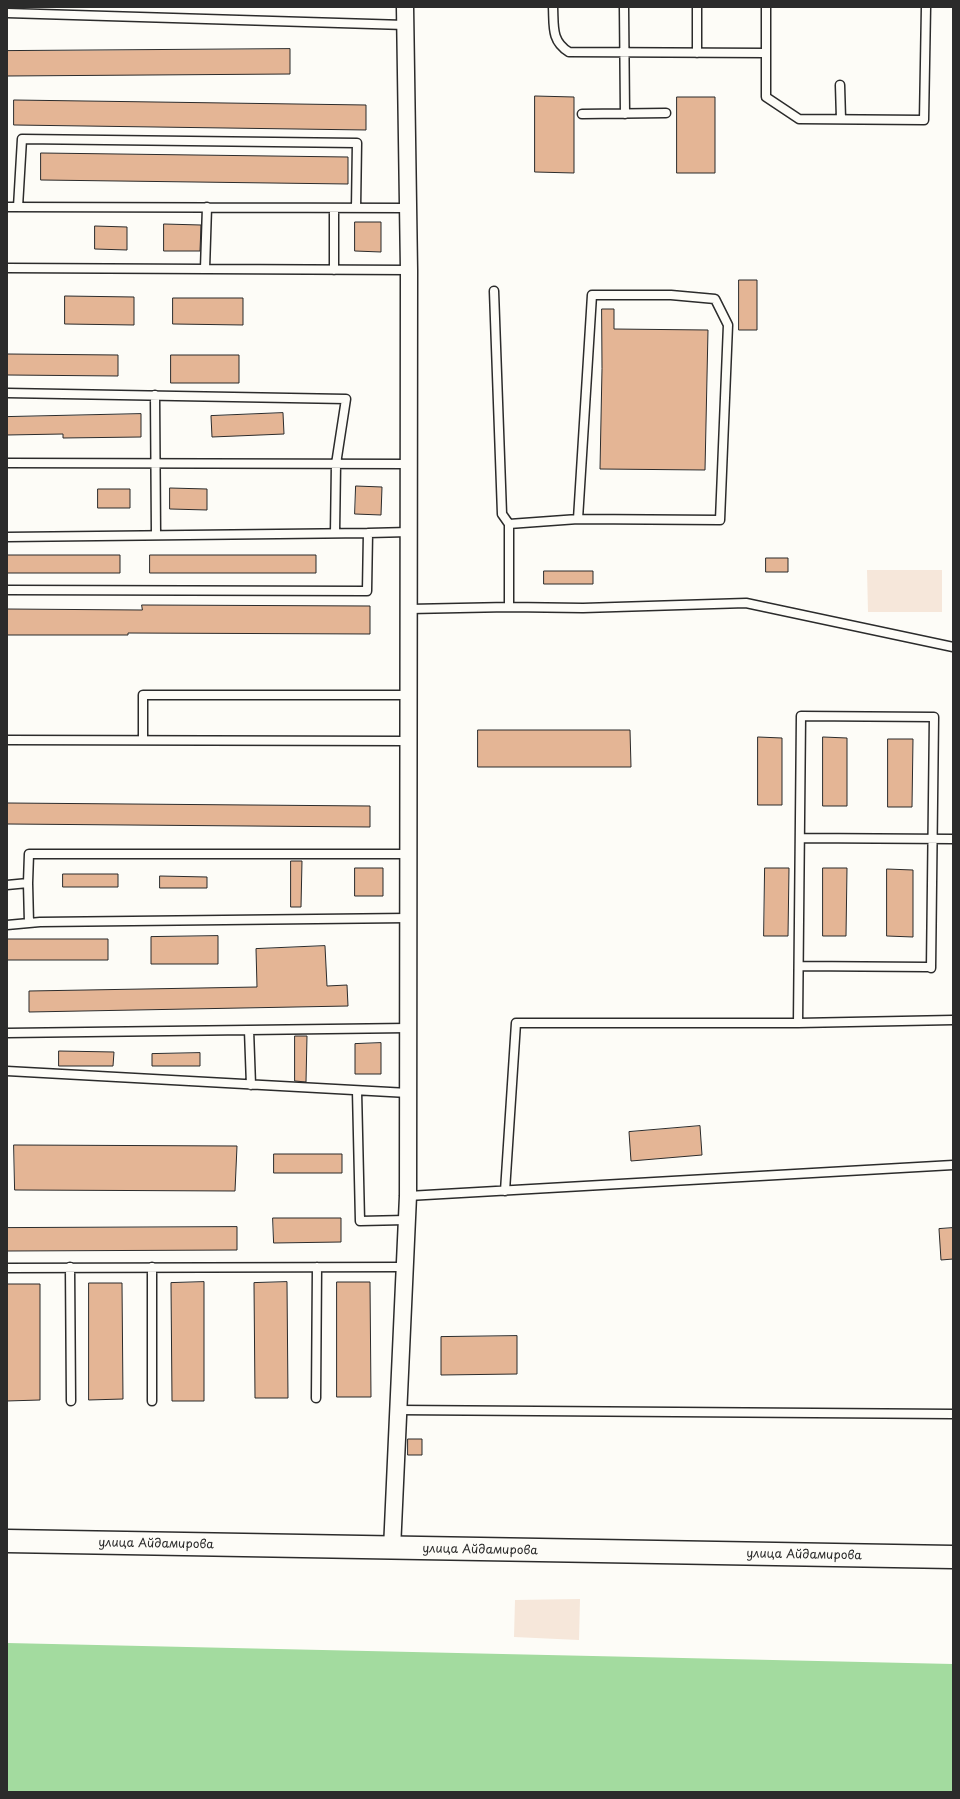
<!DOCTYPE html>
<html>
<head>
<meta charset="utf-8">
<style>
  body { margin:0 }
  #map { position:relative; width:960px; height:1799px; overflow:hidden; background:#fdfcf7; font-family:"Playpen Sans",sans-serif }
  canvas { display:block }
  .frame { position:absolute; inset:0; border:8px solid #2b2b2b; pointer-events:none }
</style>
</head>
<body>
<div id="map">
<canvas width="960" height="1799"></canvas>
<div class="frame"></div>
</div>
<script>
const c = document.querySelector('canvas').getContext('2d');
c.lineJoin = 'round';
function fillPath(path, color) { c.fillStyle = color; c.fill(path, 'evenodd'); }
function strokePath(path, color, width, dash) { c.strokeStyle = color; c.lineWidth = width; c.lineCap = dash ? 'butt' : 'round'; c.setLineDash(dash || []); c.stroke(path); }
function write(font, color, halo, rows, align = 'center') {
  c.font = font + ' "Playpen Sans",sans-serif'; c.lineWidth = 3; c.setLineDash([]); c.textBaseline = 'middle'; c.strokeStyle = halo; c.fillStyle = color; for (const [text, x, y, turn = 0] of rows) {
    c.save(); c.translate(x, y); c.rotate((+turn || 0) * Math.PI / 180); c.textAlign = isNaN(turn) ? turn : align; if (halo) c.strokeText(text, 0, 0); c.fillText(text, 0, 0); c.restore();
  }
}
fillPath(new Path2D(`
  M867 570H942V612H868Z
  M580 1599 579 1640 514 1637 515 1600Z`), '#f6e7da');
fillPath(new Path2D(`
  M7 1643 953 1664V1792H7Z`), '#a3db9f');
const building = new Path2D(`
  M290 49V74L7 76V51Z
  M535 96 574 97V173L535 172Z
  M677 97H715V173H677Z
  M14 100 366 105V130L14 125Z
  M41 153 348 157V184L41 180Z
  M355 222H381V252L355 251Z
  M164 224 201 225 200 251H164Z
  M95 226 127 227V250L95 249Z
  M739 280H757V330H739Z
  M65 296 134 297V325L65 324Z
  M173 298H243V325L173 324Z
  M602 309H614V329L708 330 705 470 600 469 602 369Z
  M7 354 118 355V376L7 375Z
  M171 355H239V383H171Z
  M283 413 284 434 212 437 211 416Z
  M141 414V437L63 438V434L7 435V417Z
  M356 486 382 487 381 515 355 514Z
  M170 488 207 489V510L170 509Z
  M98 489H130V508H98Z
  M7 555H120V573H7Z
  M150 555H316V573H150Z
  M766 558H788V572H766Z
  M544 571H593V584H544Z
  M142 605 370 606V634L128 633V635H7V609L142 610Z
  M478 730H630L631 767H478Z
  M758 737 782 738V805H758Z
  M823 737 847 738V806H823Z
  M888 739H913L912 807H888Z
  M7 803 370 806V827L7 824Z
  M291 861H302L301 907H291Z
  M355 868H383V896H355Z
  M765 868H789L788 936H764Z
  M823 868H847L846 936H823Z
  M887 869 913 870V937L887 936Z
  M63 874H118V887H63Z
  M160 876 207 877V888H160Z
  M218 936V964H151V937Z
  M7 939H108V960H7Z
  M325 946 327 986 347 985 348 1006 29 1012V991L257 987 256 949Z
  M295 1036H307L306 1082 295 1081Z
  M381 1043V1074H355V1044Z
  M59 1051 114 1052 113 1066H59Z
  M200 1053V1066H152V1054Z
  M700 1126 702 1155 631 1161 629 1132Z
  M14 1145 237 1146 235 1191 15 1190Z
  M274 1154H342V1173H274Z
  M273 1218H341V1242L274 1243Z
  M237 1227V1250L7 1251V1228Z
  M953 1228V1259L941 1260 939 1229Z
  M204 1282V1401H172L171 1283Z
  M287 1282 288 1398H255L254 1283Z
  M337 1282H370L371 1397H337Z
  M89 1283H122L123 1399 89 1400Z
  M7 1284H40V1400L7 1401Z
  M517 1336V1374L441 1375V1337Z
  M408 1439H422V1455H408Z`);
fillPath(building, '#e4b595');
strokePath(building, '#2b2b2b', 1);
const service = new Path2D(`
  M553 7C554 26 551 41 569 52L766 53
  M624 7 625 114
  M697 7V53
  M766 7V97L799 119 924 120 926 7
  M7 13 405 25
  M840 85 841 119
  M582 114 666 113
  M7 207 408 208
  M18 207 22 139 357 143 356 208
  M7 268 409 270
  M205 269 207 207
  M334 270V208
  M494 291 502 514 509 524V607
  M7 393 346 399 336 464 335 533
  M155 395 156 535
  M7 463 409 464
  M509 524 578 519 720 520 728 325 715 299 671 295H592L578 519
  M7 537 368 533
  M7 590 367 591 368 533 409 532
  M409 609 509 607 583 608 746 603 953 647
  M7 740 409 741
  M143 740V695H409
  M800 838 953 839
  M28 883 29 923
  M7 885 28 883 29 854H408
  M7 925 40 922 408 918
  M799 966 927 967
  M798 1023 801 716 934 717 931 968
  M249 1030 251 1085
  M7 1033 408 1028
  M7 1071 408 1093
  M357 1091 360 1221 406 1220
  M505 1191 516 1023H798L953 1020
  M408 1196 953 1165
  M70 1267 71 1401
  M152 1267V1401
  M7 1268 404 1267
  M316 1398 317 1267
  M398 1410 953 1414`);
const minor = new Path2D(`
  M392 1549 408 1196 409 270 405 7`);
const secondary = new Path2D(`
  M7 1541 953 1557`);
strokePath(service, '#2b2b2b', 11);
strokePath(minor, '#2b2b2b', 19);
strokePath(secondary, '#2b2b2b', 25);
strokePath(service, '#fdfcf7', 8);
strokePath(minor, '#fdfcf7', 16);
strokePath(secondary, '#fdfcf7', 22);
write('12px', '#2b2b2b', '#fdfcf7', [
  ["улица Айдамирова",156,1544,1],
  ["улица Айдамирова",480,1550,1],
  ["улица Айдамирова",804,1555,1]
]);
</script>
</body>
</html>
